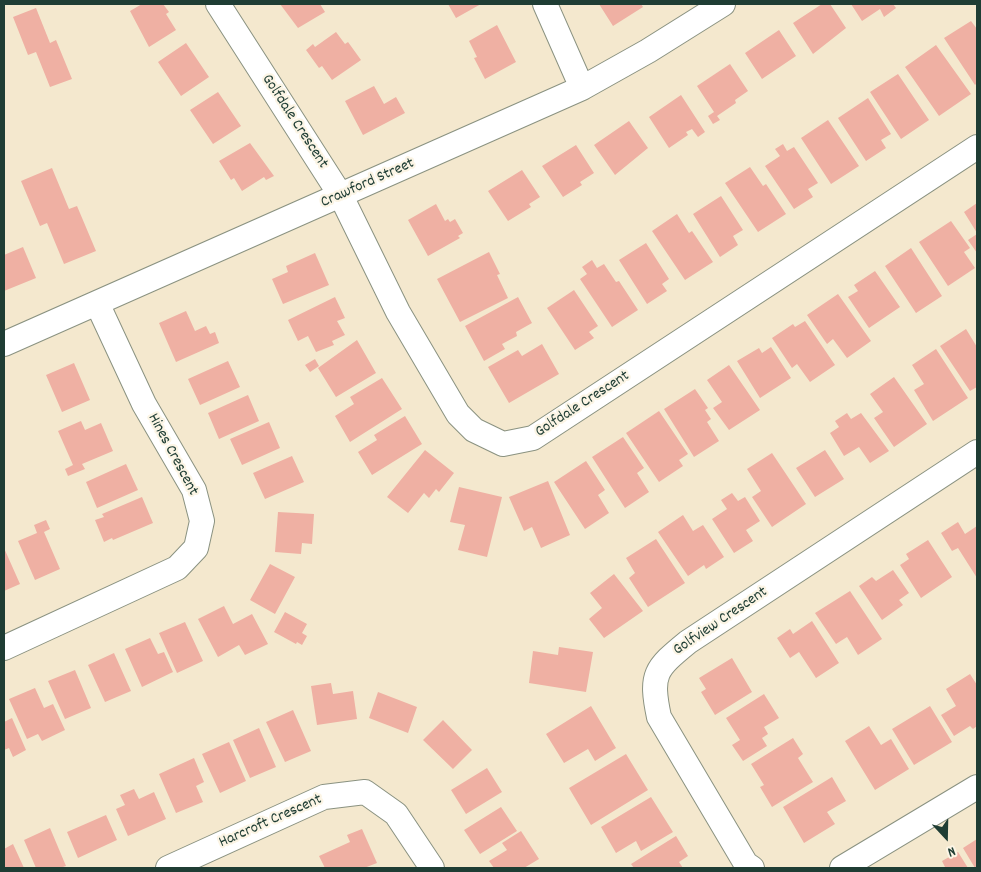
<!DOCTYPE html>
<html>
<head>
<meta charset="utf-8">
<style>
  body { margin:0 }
  #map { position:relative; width:981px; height:872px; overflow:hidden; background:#f4e8ce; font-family:Dekko,sans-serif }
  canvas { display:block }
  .frame { position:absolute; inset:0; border:5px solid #1f3d34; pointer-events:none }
  .north { position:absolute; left:921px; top:812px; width:50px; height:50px; -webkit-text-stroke:4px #fcf5e5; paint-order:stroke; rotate:159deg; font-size:14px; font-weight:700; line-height:20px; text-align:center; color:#1f3d34 }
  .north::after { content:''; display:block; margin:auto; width:18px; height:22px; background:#1f3d34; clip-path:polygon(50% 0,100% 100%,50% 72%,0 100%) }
</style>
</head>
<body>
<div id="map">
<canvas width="981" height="872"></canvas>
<div class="frame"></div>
<div class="north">N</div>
</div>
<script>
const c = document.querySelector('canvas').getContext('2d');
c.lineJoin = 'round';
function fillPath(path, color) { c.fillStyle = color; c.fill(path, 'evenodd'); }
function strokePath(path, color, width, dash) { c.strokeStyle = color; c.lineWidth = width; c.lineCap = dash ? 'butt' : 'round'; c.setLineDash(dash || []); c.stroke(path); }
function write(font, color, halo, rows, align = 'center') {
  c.font = font + ' Dekko,sans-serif'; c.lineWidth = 4.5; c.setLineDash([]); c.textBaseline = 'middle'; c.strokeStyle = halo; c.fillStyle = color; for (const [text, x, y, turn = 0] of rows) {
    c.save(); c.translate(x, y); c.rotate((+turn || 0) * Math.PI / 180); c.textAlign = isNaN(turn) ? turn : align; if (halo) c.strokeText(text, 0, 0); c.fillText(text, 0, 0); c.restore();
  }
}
fillPath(new Path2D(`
  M142 4H163L169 12 166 14 176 30 149 47 130 11Z
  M280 4H320L325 12 298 28Z
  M448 4H481L456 18Z
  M599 4H641L643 7 613 26Z
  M822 4H830L846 28 813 54 793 23Z
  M851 4H893L896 8 884 17 880 9 862 21Z
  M36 8 50 43 56 40 72 79 50 87 36 52 28 55 13 17Z
  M971 21 977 29V83L975 85 944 38Z
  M497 25 516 62 485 79 474 58 477 57 469 41Z
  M779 30 796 56 762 79 745 53Z
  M336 32 345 44 348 42 361 60 332 80 322 66 319 68 306 50 313 44 315 47Z
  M186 43 209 77 181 96 158 62Z
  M936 45 971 94 939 116 905 67Z
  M730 64 748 91 735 100 736 103 717 116 720 120 713 124 708 116 714 112 697 86Z
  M898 74 929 120 901 139 870 92Z
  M374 86 384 104 396 97 405 113 363 135 345 101Z
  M218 92 241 126 213 144 190 110Z
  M681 95 705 132 698 137 692 129 686 132 688 135 669 148 649 117Z
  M868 98 891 134 881 140 886 148 866 161 838 118Z
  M828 120 859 166 831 184 801 138Z
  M629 121 648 148 615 175 594 145Z
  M250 143 274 176 266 180 264 177 242 191 234 178 231 180 219 161Z
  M783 144 787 151 794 147 818 183 808 189 813 197 794 209 765 166 780 156 775 149Z
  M576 145 594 173 580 182 582 185 563 197 542 166Z
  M750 167 763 186 766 184 786 214 758 232 725 183Z
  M52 168 69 209 77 206 96 251 64 264 47 223 40 226 21 181Z
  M522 170 540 197 529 204 531 207 508 221 488 191Z
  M721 196 743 230 733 236 738 245 720 257 693 214Z
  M977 203V233L964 212Z
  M436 204 445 221 448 219 450 222 455 219 463 233 458 236 460 238 428 256 408 220Z
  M677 214 689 233 692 231 713 262 685 280 652 231Z
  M951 221 970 248 964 252 975 268 948 286 919 242Z
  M977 234V253L968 240Z
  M646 243 669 279 662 284 667 291 647 304 619 260Z
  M23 247 36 278 4 291V255Z
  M911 248 942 296 916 313 885 266Z
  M489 252 500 274 497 275 508 298 460 322 437 279Z
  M315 253 329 285 283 304 272 279 288 272 286 266Z
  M592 260 597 268 604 264 616 282 619 281 638 310 612 327 580 279 587 274 582 267Z
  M875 271 900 307 869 328 848 297 858 291 854 285Z
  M574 290 598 326 589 332 594 338 575 350 547 308Z
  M838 294 871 341 847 358 833 339 827 344 807 315Z
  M335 297 345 318 337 321 345 335 332 341 334 345 316 352 308 336 298 341 288 320Z
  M518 297 532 323 516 332 517 336 502 344 505 349 484 361 465 326Z
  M186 311 195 331 206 326 210 334 215 332 219 343 176 362 159 323Z
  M805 321 835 365 810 382 797 364 792 368 772 338 793 324 795 327Z
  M966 329 977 347V387L970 391 940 346Z
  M357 340 376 373 336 397 318 368Z
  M542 344 559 374 509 403 488 367 518 350 522 356Z
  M771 347 791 378 760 398 737 361 759 348 762 353Z
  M936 349 968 398 933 421 914 390 924 384 912 365Z
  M315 359 319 366 310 372 305 365Z
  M228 361 240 387 200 405 188 379Z
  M74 363 90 400 62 412 46 375Z
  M729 365 760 410 729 430 713 408 722 402 707 380Z
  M894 377 927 424 894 447 874 418 883 412 870 394Z
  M382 378 402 409 350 442 335 416 354 404 350 397Z
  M695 389 708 408 705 410 711 419 707 422 719 441 694 457 664 409Z
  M248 395 259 421 219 439 208 413Z
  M659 411 688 454 679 460 683 466 659 482 626 433Z
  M847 413 851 419 861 413 889 451 870 463 859 447 844 456 830 433 839 427 835 421Z
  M405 416 422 444 372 475 358 452 377 440 374 435Z
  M81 421 85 430 101 423 113 451 82 464 85 469 68 476 65 469 73 465 58 431Z
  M269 422 280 448 242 465 230 439Z
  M623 437 644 468 637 473 649 492 625 508 592 457Z
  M425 450 454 473 439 492 436 489 429 498 424 493 408 513 387 497Z
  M825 450 844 479 815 497 796 468Z
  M772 453 806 504 772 527 752 497 761 491 747 469Z
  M292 456 304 482 265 499 253 473Z
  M586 461 605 490 598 495 609 513 585 529 554 482Z
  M126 464 138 490 97 508 86 482Z
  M548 481 570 535 541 548 532 527 524 531 509 497Z
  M459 487 502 497 487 557 458 550 465 525 450 522Z
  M732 493 738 501 745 497 760 521 746 530 753 541 734 553 712 519 727 509 721 500Z
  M142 497 153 523 113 540 112 538 104 542 95 520 104 517 102 514Z
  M278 512 314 514 312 544 302 543 301 554 275 552Z
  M683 515 693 531 703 525 724 557 706 569 704 565 688 576 658 532Z
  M46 520 50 529 44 532 60 569 35 580 18 541 37 533 34 525Z
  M958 522 965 534 977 526V578L958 548 952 551 941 533Z
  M656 539 685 583 648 607 629 578 635 573 626 558Z
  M928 540 952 577 921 598 900 565 909 559 906 554Z
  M4 548 20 584 4 591Z
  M270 564 295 577 275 614 250 600Z
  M893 570 909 593 899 600 903 605 882 620 859 586 872 577 876 581Z
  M614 574 643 611 604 638 589 619 602 608 590 593Z
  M850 591 882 639 858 655 847 637 836 644 815 613Z
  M224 606 233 624 252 614 268 644 245 655 239 645 218 657 198 619Z
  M285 612 307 624 302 633 307 636 302 645 297 642 296 644 274 632Z
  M812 621 839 663 816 678 799 652 790 658 777 638 790 629 793 634Z
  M185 622 203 661 177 673 159 633Z
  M150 638 158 654 164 652 173 672 142 687 125 649Z
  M559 647 593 652 586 692 529 683 533 651 558 655Z
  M114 653 131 691 105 702 88 665Z
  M732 658 752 692 715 715 701 692 706 689 699 678Z
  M75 670 91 708 65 719 48 681Z
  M970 674 977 685V726L973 729 970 726 954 736 941 715 956 706 946 689Z
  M331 683 333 694 353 691 357 719 317 725 311 686Z
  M35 688 44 708 53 704 65 730 42 741 38 734 27 739 9 699Z
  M378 692 417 707 408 733 369 718Z
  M764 694 779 718 764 727 768 734 762 738 767 746 743 761 732 745 740 740 726 718Z
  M591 706 616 748 595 761 588 749 564 763 546 734Z
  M930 706 952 742 914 765 892 729Z
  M293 710 311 751 285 762 266 722Z
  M12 718 26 750 13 757 9 748 4 750V722Z
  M443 720 472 750 453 769 423 740Z
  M869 726 881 745 891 739 909 769 875 790 845 741Z
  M259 728 276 767 250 778 233 740Z
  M793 738 803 754 798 758 813 782 772 807 760 787 764 785 751 764Z
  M229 742 246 781 220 793 202 754Z
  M626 754 648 790 591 825 569 788Z
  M194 758 204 782 196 786 203 802 176 813 159 774Z
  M487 768 502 792 466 814 451 790Z
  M832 777 846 801 827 812 835 824 804 843 783 807Z
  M134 789 139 799 154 792 166 819 128 836 116 809 125 805 120 795Z
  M651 797 673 832 641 851 636 841 616 853 601 827Z
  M501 807 517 831 480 854 464 830Z
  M106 815 117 840 78 858 67 832Z
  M50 828 66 866 60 868H36L24 840Z
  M362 829 377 863 364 868H325L319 856 350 842 347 835Z
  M521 831 539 859 524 868H494L489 861 507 850 502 843Z
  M676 836 688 856 679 862 683 868H634L631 864Z
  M977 839V868H975L963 848Z
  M13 844 24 868H4V849Z
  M958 852 968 868H942L945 867 942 861Z`), '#efb0a3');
const minor = new Path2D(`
  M218 4 341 196 398 312 458 414 474 430 503 444 533 438 977 147
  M545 4 582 88
  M4 344 582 88 648 51 723 4
  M4 648 177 568 196 548 202 521 194 490 144 404 97 303
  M168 868 324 797 365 792 396 814 432 868
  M752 868 746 864 659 717C650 674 655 669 688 642L977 452
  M842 868 977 787`);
strokePath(minor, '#8a9281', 26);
strokePath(minor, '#fff', 24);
write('16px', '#1f3d34', '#fcf5e5', [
  ["Golfdale Crescent",294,122,57],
  ["Crawford Street",368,184,-24],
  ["Golfdale Crescent",583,405,-33],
  ["Hines Crescent",172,455,62],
  ["Golfview Crescent",721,622,-34],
  ["Harcroft Crescent",271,822,-24]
]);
</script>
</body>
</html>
